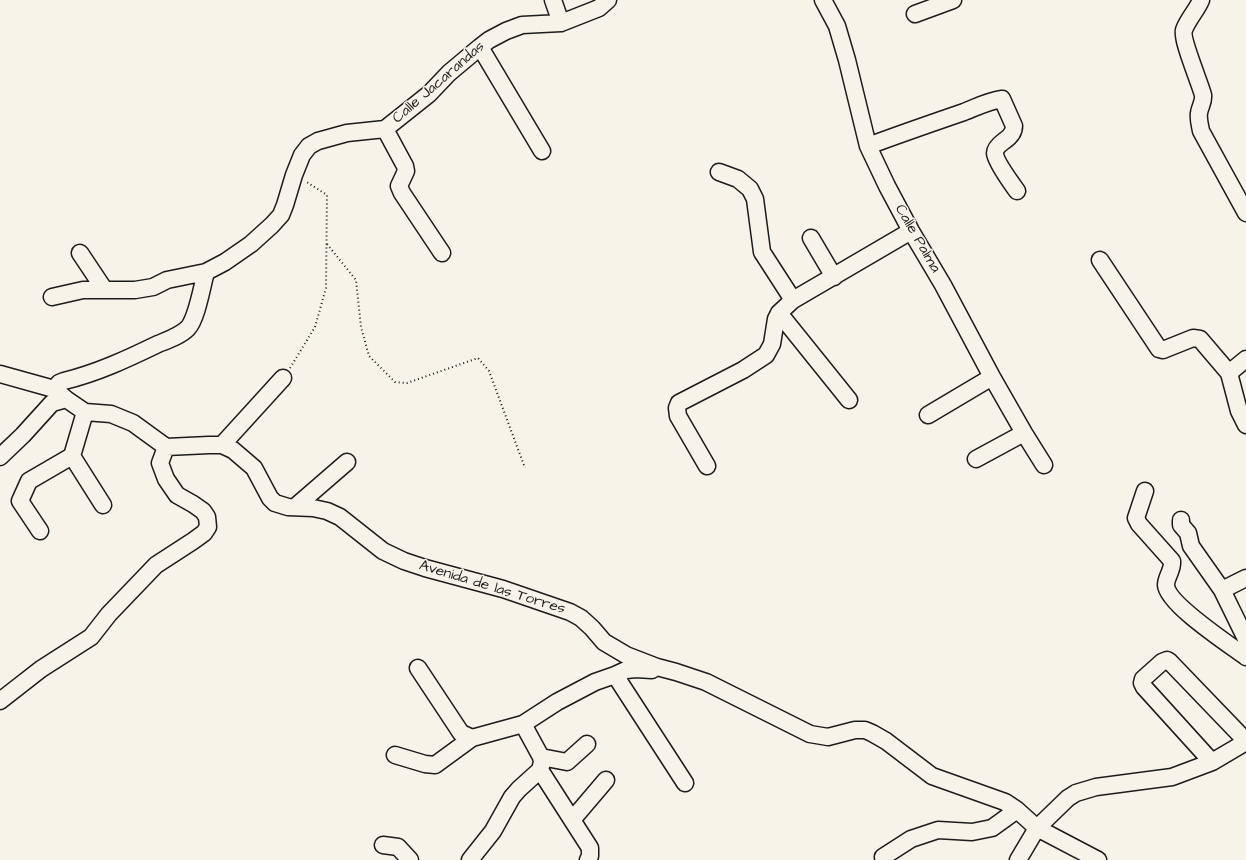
<!DOCTYPE html>
<html>
<head>
<meta charset="utf-8">
<style>
  body { margin:0 }
  canvas { display:block; background:#f7f3e8 }
</style>
</head>
<body>
<canvas width="1246" height="860"></canvas>
<script>
const c = document.querySelector('canvas').getContext('2d');
c.lineJoin = 'round';
function strokePath(path, color, width, dash) { c.strokeStyle = color; c.lineWidth = width; c.lineCap = dash ? 'butt' : 'round'; c.setLineDash(dash || []); c.stroke(path); }
function write(font, color, halo, rows, align = 'center') {
  c.font = font + ' "Architects Daughter",sans-serif'; c.lineWidth = 3; c.setLineDash([]); c.textBaseline = 'middle'; c.strokeStyle = halo; c.fillStyle = color; for (const [text, x, y, turn = 0] of rows) {
    c.save(); c.translate(x, y); c.rotate((+turn || 0) * Math.PI / 180); c.textAlign = isNaN(turn) ? turn : align; if (halo) c.strokeText(text, 0, 0); c.fillText(text, 0, 0); c.restore();
  }
}
const minor = new Path2D(`
  M553 0 561 23
  M823 0 837 26 847 60 868 146 887 186 911 231 943 285 992 377 1024 433 1044 465
  M1201 0C1197 10 1188 19 1184 30 1181 39 1200 83 1203 95 1204 102 1200 106 1199 113 1198 119 1200 125 1201 131L1246 213
  M915 14 953 0
  M480 47 542 151
  M385 129 405 166 406 171 399 186 402 193 442 253
  M868 146C900 134 932 123 964 112 977 107 988 101 1002 99L1014 126C1014 133 1010 137 1004 141 1000 144 995 148 995 153 995 161 1012 184 1017 191
  M719 172 738 179 750 189 755 199 762 252 793 300
  M811 238 834 277
  M80 253 104 289
  M1100 260 1159 349 1163 350 1193 338 1200 339 1229 373
  M52 297 83 290H135L153 287 167 280 206 272
  M779 313 849 400
  M1246 359 1229 373 1239 411 1246 425
  M0 374 54 389 66 399 85 412 111 414 133 423 166 447 209 445H222L233 450 254 468 270 498 275 503 288 507 313 508 327 511 340 517 383 551 404 561 425 568 503 589 570 612 581 618 592 628 604 642 626 655 657 667 676 672 706 682 810 734 828 737 855 730H865L872 733 886 741 932 776 1005 802 1017 810 1037 828 1098 860
  M54 389 59 383 64 381C97 373 127 359 158 344 168 340 180 336 188 328 197 318 202 286 206 272L225 262 251 244 272 225 281 215 285 205 294 175 302 155 309 146 318 141 347 133 385 129 429 94 449 73 480 47 489 40 506 31 522 25 561 23 599 8 608 0
  M85 412 72 456 103 505
  M928 415 992 377
  M222 445 283 378
  M0 457 23 435 52 403 66 399
  M976 459 1024 433
  M707 466 678 416 677 408 679 403 743 370 766 355 772 344 776 319 779 313 793 300 911 231
  M1145 491 1136 518 1139 524 1172 561C1173 570 1166 577 1166 585 1167 604 1230 645 1246 657
  M295 507 347 462
  M1181 520V525L1188 533 1191 546 1222 590 1246 639
  M40 531 20 501 29 481 72 456
  M1222 590 1246 578
  M418 668 461 733 472 738
  M615 675 685 783
  M0 701 41 669 91 637 109 614 156 565 193 541 204 533 208 527 207 517 203 511 193 504 177 495 166 479 160 463 166 447
  M395 755 425 764 435 765 472 738 523 724
  M541 757 567 762 587 744
  M1212 762 1144 687 1142 683 1143 679 1162 662 1167 660 1170 662 1246 741
  M572 820 606 780
  M383 845 398 847 410 860
  M883 857 911 839 938 830 972 832 992 828 1017 810
  M470 860 493 831 512 797 519 789 540 770
  M588 860 590 856V848L540 770 542 762 541 757 523 724 557 702 595 682 615 675 626 670 636 669 652 670
  M1018 860 1037 828 1068 798 1076 793 1096 787 1172 777 1212 762 1246 742`);
strokePath(minor, '#1c1c1c', 19);
strokePath(new Path2D(`
  M327 244 356 280 361 327 369 356 395 382 407 383 478 358 489 371 525 468
  M290 368 315 327 326 288 327 195 305 181`), '#1c1c1c', 2, [1, 3]);
strokePath(minor, '#f7f3e8', 16);
write('15px', '#1c1c1c', '#f7f3e8', [
  ["Calle Jacarandas",439,83,-41],
  ["Calle Palma",917,239,60],
  ["Avenida de las Torres",492,588,17]
]);
</script>
</body>
</html>
